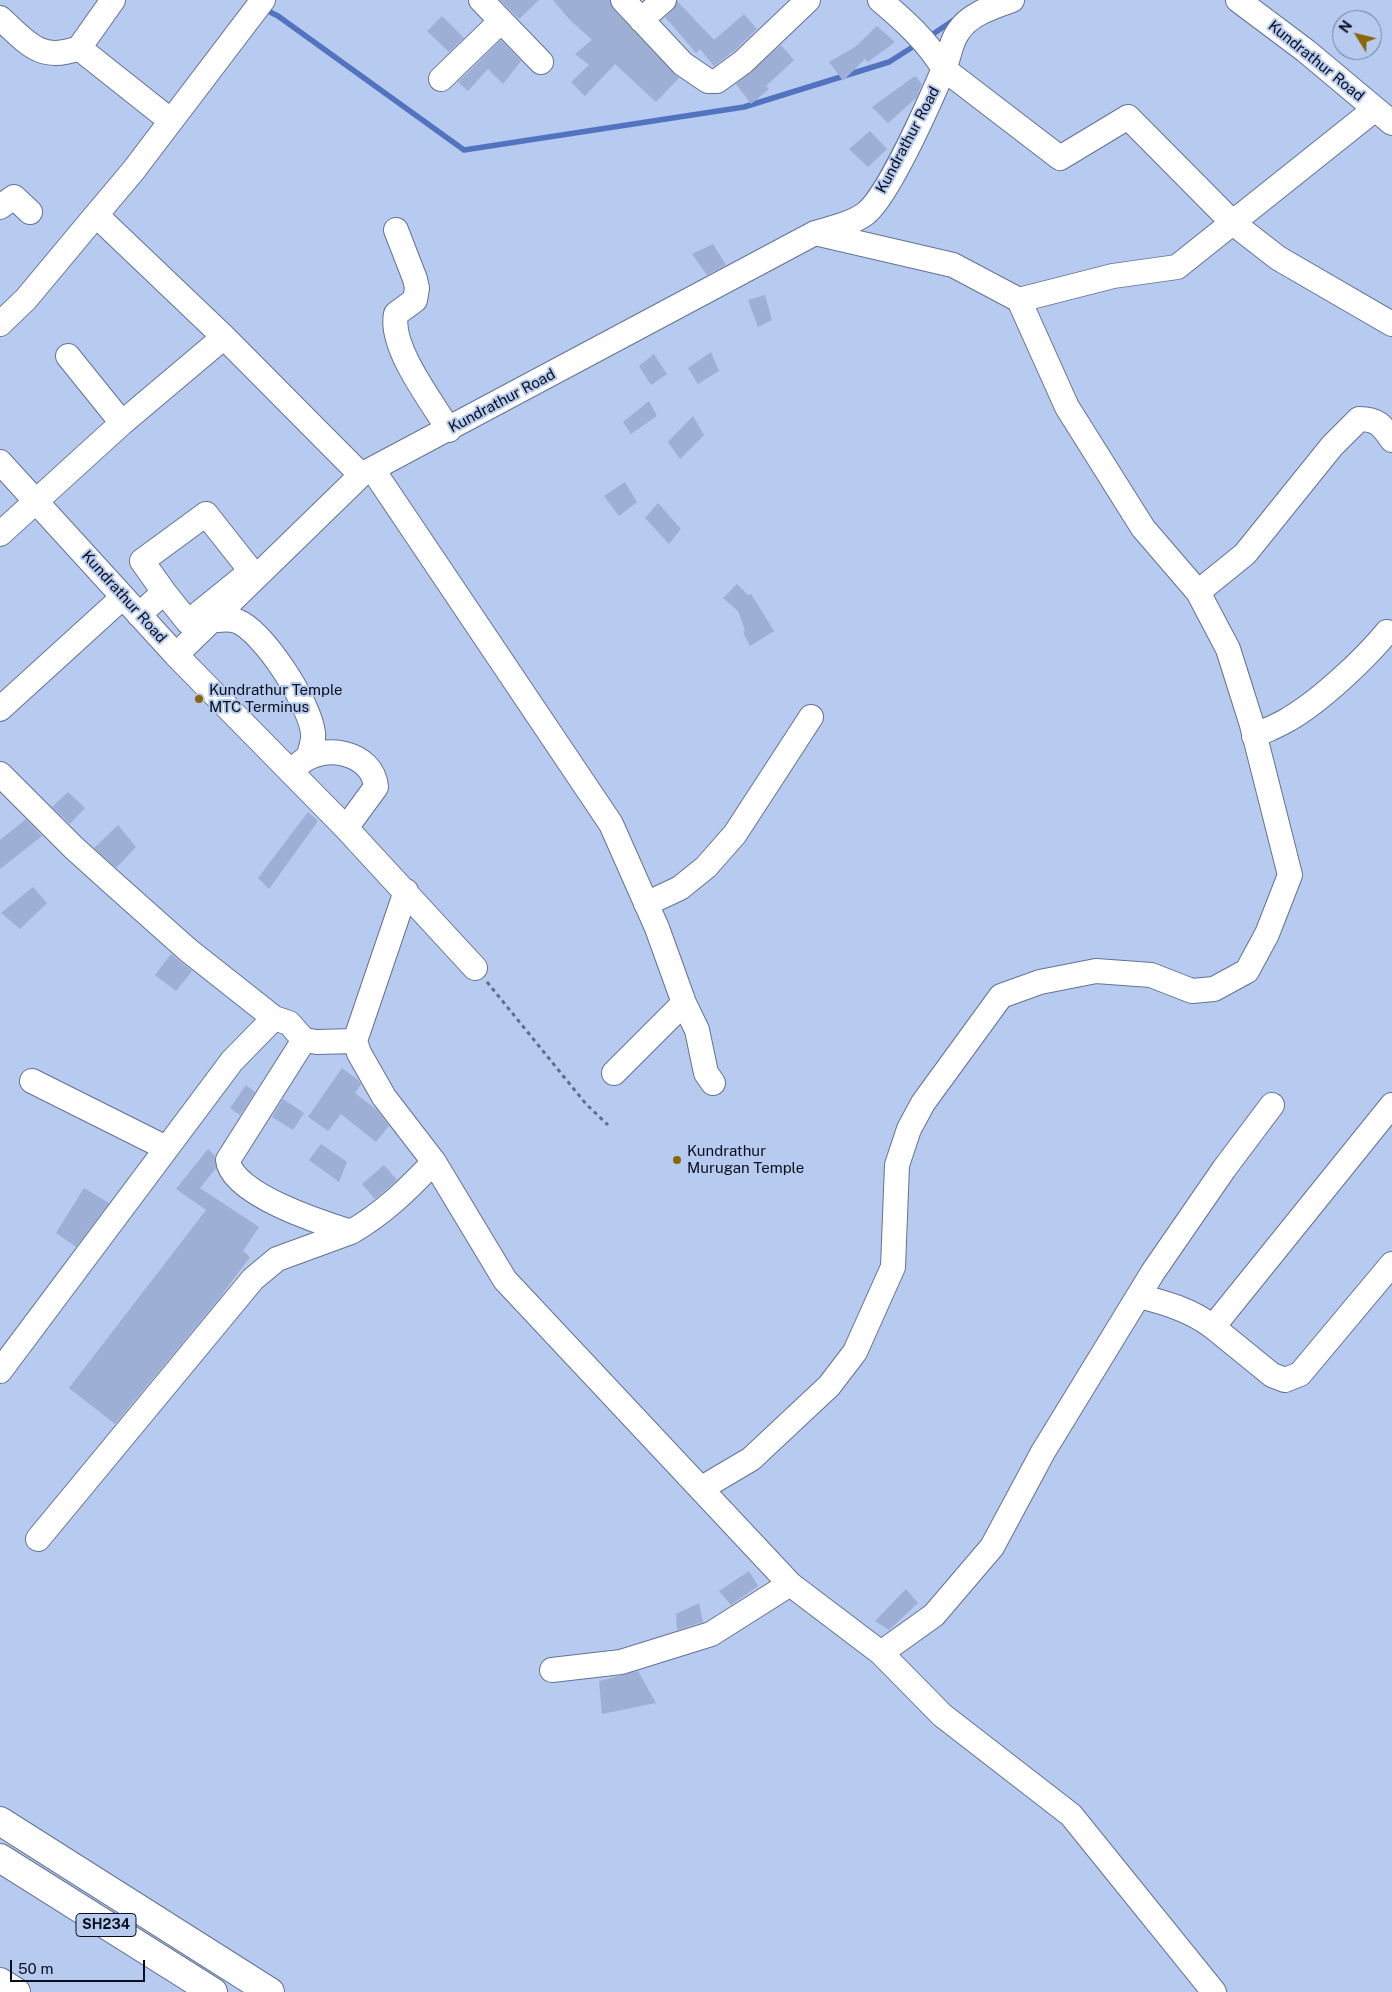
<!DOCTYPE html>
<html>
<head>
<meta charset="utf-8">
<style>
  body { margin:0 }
  #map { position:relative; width:1392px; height:1992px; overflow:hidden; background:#b7caef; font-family:"Public Sans",sans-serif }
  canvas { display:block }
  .north { position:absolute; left:1332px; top:10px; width:50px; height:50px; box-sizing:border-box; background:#b7caef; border:1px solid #717f9a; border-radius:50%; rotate:306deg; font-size:14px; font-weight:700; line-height:20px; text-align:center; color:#090f1b }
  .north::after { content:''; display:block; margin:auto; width:18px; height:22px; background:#8a6605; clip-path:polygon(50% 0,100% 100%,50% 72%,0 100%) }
  .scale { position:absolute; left:10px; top:1960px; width:135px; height:22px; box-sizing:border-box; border:2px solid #090f1b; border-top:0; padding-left:6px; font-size:15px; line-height:18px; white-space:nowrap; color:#090f1b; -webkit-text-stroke:4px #b7caef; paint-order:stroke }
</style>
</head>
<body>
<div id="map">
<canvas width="1392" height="1992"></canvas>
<div class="north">N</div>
<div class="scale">50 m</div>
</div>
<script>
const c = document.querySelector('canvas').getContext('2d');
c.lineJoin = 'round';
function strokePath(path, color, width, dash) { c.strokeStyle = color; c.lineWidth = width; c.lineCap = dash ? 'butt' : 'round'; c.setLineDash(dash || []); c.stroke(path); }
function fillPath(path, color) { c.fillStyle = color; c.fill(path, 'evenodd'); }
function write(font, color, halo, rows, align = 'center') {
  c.font = font + ' "Public Sans",sans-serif'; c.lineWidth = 4; c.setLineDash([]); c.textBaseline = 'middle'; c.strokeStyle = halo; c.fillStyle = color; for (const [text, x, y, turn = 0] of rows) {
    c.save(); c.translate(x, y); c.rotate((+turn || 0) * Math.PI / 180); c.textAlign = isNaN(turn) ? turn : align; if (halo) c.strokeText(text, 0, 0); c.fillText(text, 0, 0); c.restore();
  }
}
strokePath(new Path2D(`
  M264 9 278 16 464 150 744 107 889 62 919 43
  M927 38 957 18`), '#5274c0', 5.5);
fillPath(new Path2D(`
  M500 0H539L519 19Z
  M553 0H610L613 9 679 78 656 102 615 64 585 96 571 82 589 65 575 54 592 40 570 20Z
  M677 1 714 40 744 14 757 29 734 51 714 66 700 49 696 53 665 17 673 10Z
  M442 16 464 38 449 52 427 31Z
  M877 26 895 42 868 62 865 59 843 81 829 62 855 47Z
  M501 40 521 61 503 84 488 69 468 91 458 82Z
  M781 45 794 60 766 86 769 89 751 104 736 84Z
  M915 76 922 84 916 98 888 123 872 107Z
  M870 131 887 149 868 167 849 149Z
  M713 244 726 265 707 275 692 254Z
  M765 295 772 320 758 327 748 300Z
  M711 352 719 371 698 384 688 368Z
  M654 354 667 374 651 385 639 366Z
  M649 401 657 416 631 434 623 422Z
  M693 416 704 435 680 459 668 442Z
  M625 482 637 502 619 516 604 496Z
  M658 503 681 529 669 544 645 518Z
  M737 584 748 595 751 594 774 631 750 646 743 632 745 630 738 611 723 598Z
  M68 792 85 808 70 824 52 807Z
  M308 812 318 821 269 889 258 878Z
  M26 819 42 836 0 869V840Z
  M118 825 136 847 116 868 94 848Z
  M33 887 47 903 20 929 1 913Z
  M171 954 192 971 176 991 155 975Z
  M342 1068 358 1080 361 1084 355 1093 377 1110 389 1126 376 1142 341 1114 328 1131 308 1117Z
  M246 1085 255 1092 240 1115 230 1108Z
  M283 1099 304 1113 293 1130 272 1117Z
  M321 1144 347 1162 339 1182 309 1160Z
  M208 1149 215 1156 216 1168 200 1188 259 1227 243 1251 250 1257 218 1300 115 1424 69 1388 206 1210 176 1189Z
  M384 1165 397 1180 375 1199 362 1184Z
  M84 1188 109 1203 76 1247 56 1233Z
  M749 1571 758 1586 731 1605 719 1591Z
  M906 1589 918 1603 889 1630 875 1621Z
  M699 1603 703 1622 677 1630 676 1614Z
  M638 1671 656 1703 602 1714 599 1681Z`), '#9dafd4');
const minor = new Path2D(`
  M481 0 541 62
  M623 0 683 64 708 81H717L743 62 808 0
  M880 0C905 21 927 41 944 69L1060 158 1128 117 1233 223 1278 258 1392 324
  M1238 0 1306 51 1392 123
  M0 18C27 42 40 63 79 48L171 121
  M641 20 664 0
  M79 48 113 0
  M441 79 501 21
  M0 207 14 197 30 212
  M96 215 133 171 263 0
  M396 230 415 279 417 288 415 300 396 314C389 347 432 402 449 430
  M1019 300 1113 276 1177 267 1375 109
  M0 324 26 299 96 215 224 337 361 475
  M68 356 122 423
  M0 462 176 655 361 475 815 233C832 228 851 224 865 214 888 197 930 101 943 71 949 59 950 43 958 32 969 14 993 7 1012 0
  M373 470 611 824 657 928 684 1003 697 1030 706 1073 713 1083
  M0 534 122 423 224 337
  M1198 592 1245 554 1332 446 1359 419C1377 419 1382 425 1392 440
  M139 615 164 592 142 561 206 514 251 571 188 622 164 592
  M210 621C219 620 228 618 237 621 264 632 310 704 313 733 314 741 311 747 309 755
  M176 655 346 828 475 968
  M0 709 123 597
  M1254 736C1266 730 1278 726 1289 719 1320 701 1364 660 1387 632
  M299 764C323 742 373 752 376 787L346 828
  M0 774 74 848 115 885 188 950 274 1018 289 1023 304 1040 317 1042 355 1041
  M406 891 355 1041 359 1053 384 1097 434 1162 505 1280 790 1584 881 1653 942 1715 1071 1815 1214 1992
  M646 904 680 888 706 867 735 834 811 717
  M304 1040 228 1160C231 1194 322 1223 351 1232 384 1213 408 1189 434 1162
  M614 1073 684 1003
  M32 1081 166 1148
  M1139 1296C1166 1303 1191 1310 1213 1327L1392 1105
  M1213 1327 1272 1375 1285 1380 1300 1374 1392 1264
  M0 1371 232 1061 274 1018
  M702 1488 751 1459 829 1386 855 1352 893 1267 897 1165 909 1129 923 1103 1001 996 1040 982 1096 971 1151 975 1192 991 1214 989 1247 971 1267 934 1290 875 1252 725 1228 649 1198 592 1143 528 1067 407 1019 300 953 265 815 233
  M38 1539 253 1279 277 1259 351 1232
  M881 1653 934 1615 992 1547 1043 1452 1153 1272 1224 1169 1272 1105
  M552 1670 621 1662 711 1634 790 1584`);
const major = new Path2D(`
  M0 1821 270 1992`);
const highway = new Path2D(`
  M0 1858 213 1992
  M0 1982 16 1992`);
strokePath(minor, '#637395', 26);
strokePath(major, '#637395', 30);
strokePath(highway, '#637395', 30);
strokePath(new Path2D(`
  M487 982 586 1104 608 1125`), '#626e87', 3, [4, 4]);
strokePath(minor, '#fff', 24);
strokePath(major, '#fff', 28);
strokePath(highway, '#fff', 28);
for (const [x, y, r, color] of [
  [199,699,5,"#8a6605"],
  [677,1160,5,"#8a6605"]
]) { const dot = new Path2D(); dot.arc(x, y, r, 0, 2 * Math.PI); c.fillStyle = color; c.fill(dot); strokePath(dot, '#b7caef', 2); }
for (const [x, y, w] of [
  [106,1925,60]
]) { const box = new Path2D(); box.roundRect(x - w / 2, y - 11.5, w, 23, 4); c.fillStyle = '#b7caef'; c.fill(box); strokePath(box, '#090f1b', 1); }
write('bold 14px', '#090f1b', null, [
  ["SH234",106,1925]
]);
write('15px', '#090f1b', '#b7caef', [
  ["Kundrathur Road",1316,61,39],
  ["Kundrathur Road",908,140,-62],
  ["Kundrathur Road",502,401,-28],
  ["Kundrathur Road",124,597,48]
]);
write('15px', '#090f1b', '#b7caef', [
  ["Kundrathur Temple",209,690],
  ["MTC Terminus",209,707],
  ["Kundrathur",687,1151],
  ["Murugan Temple",687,1168]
], 'left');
</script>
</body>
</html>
